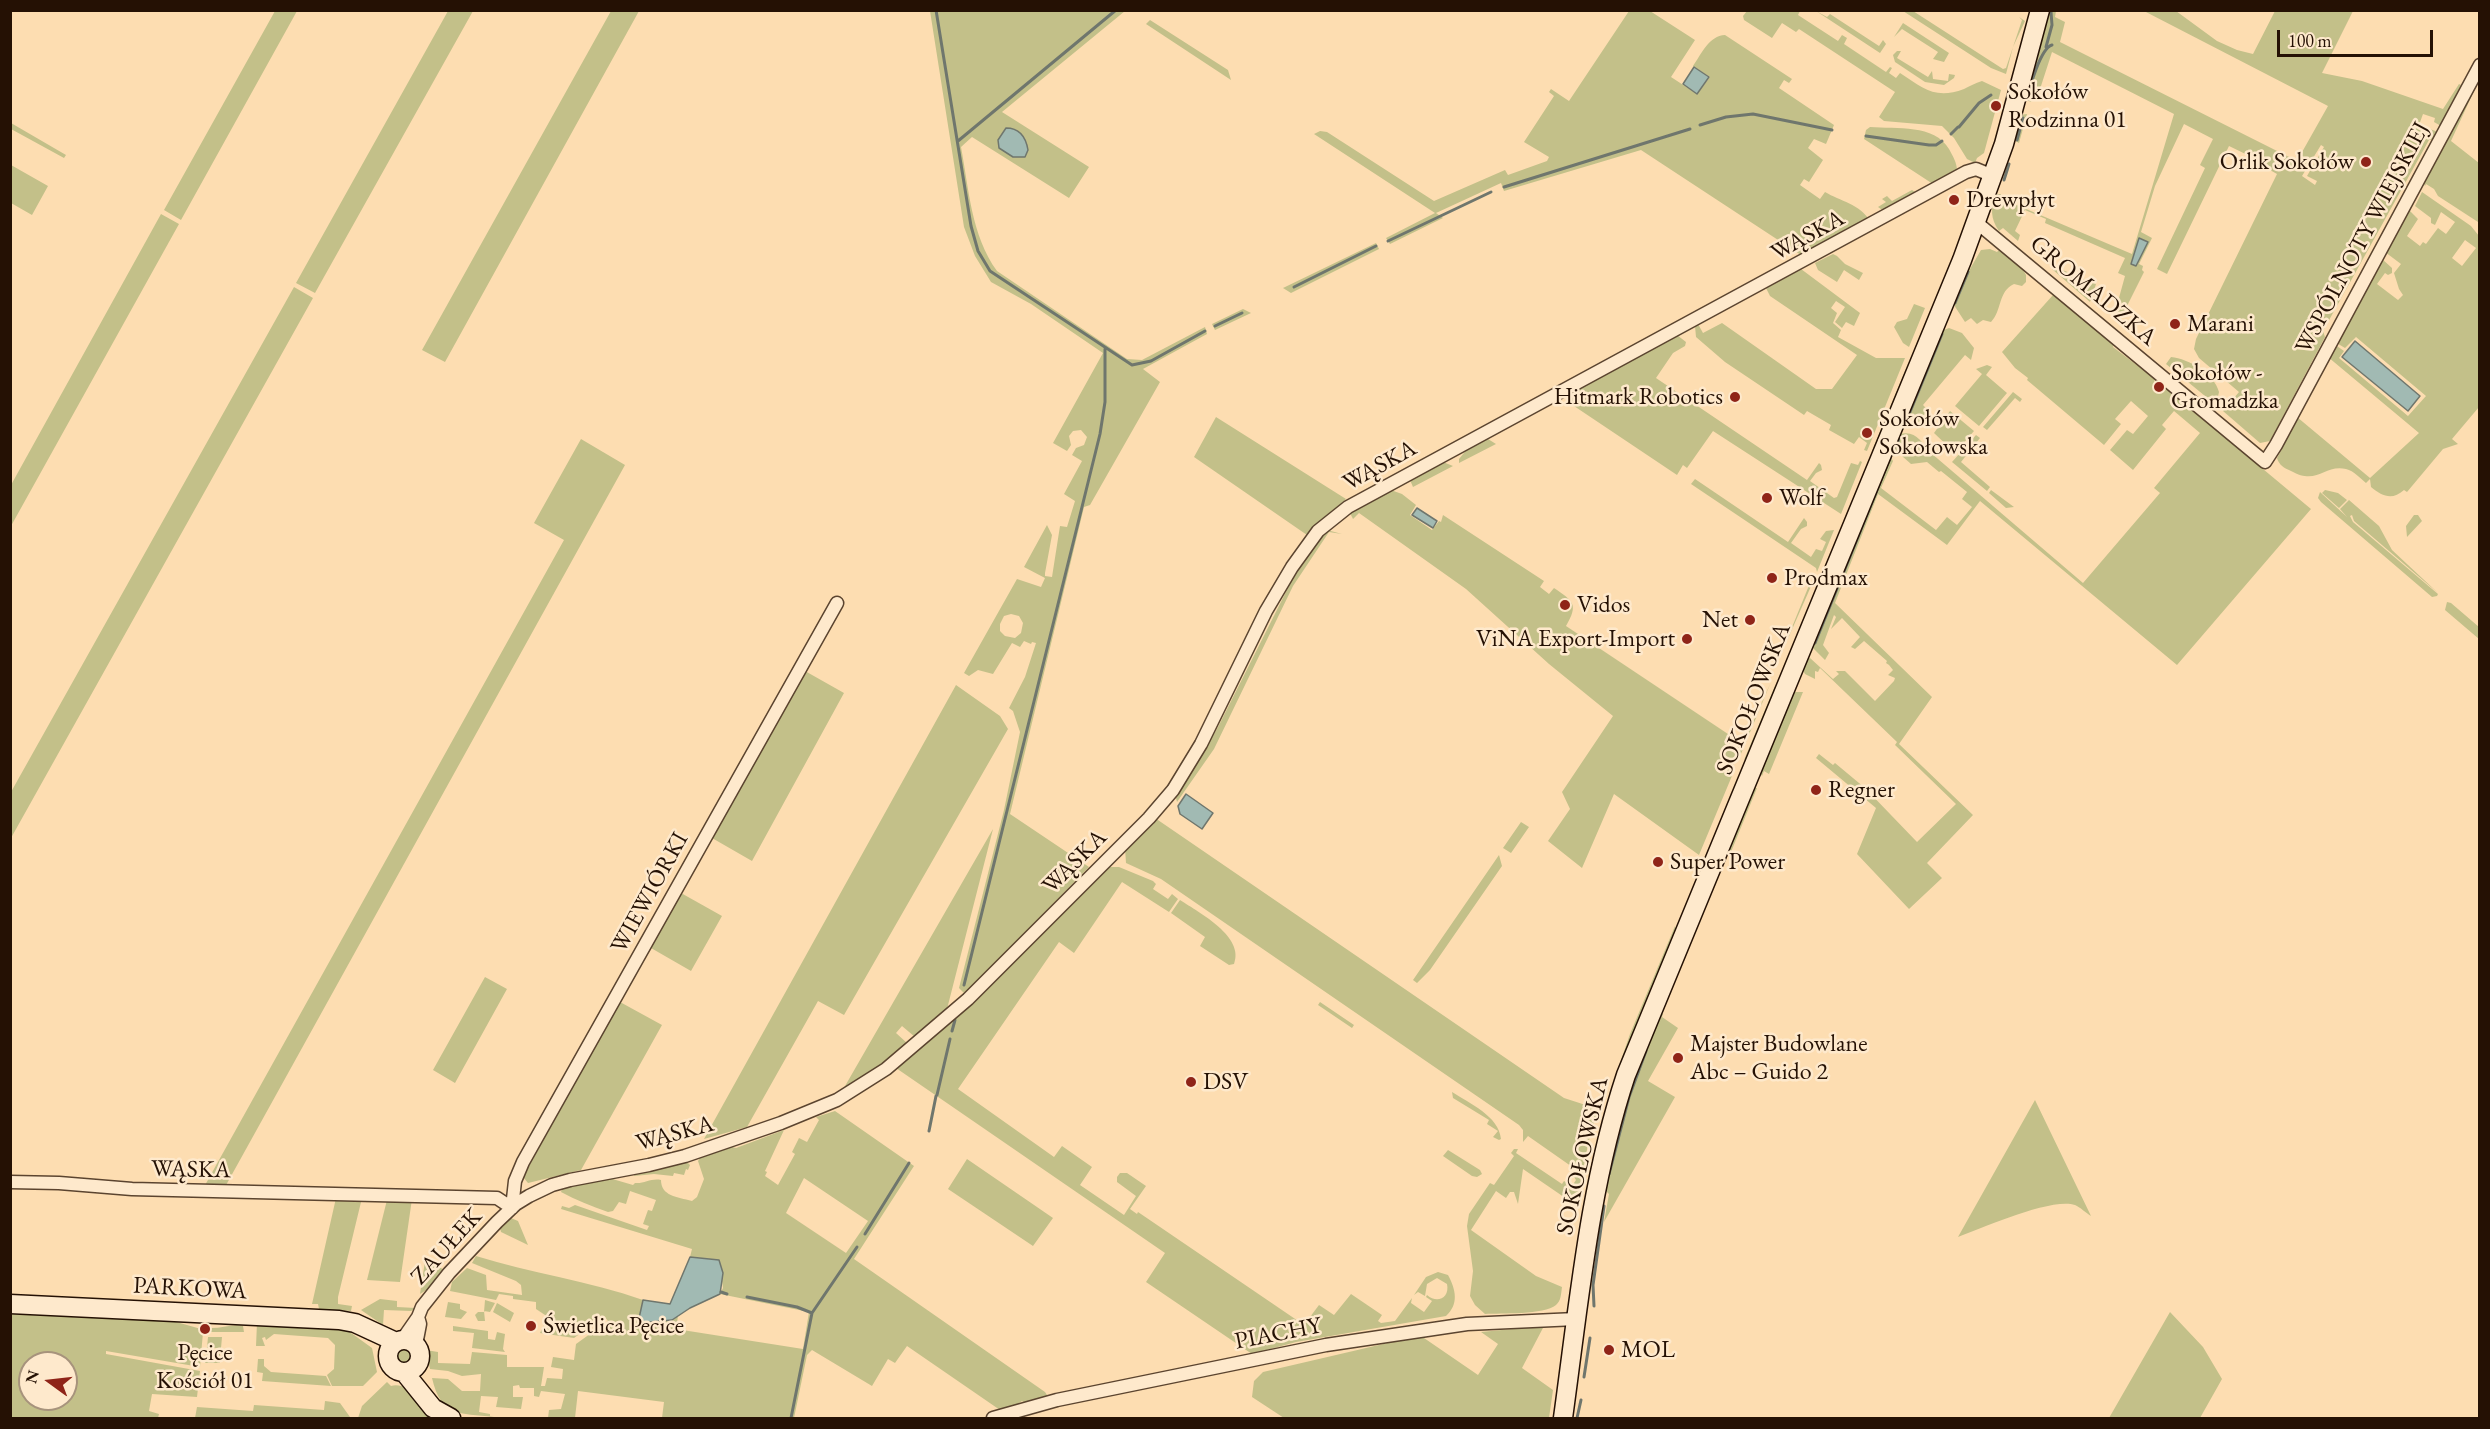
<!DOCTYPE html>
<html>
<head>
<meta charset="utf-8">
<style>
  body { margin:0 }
  #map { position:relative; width:2490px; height:1429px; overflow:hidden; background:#fdddb1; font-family:"EB Garamond",serif }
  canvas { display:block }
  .frame { position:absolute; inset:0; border:12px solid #251104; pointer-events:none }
  .north { position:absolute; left:18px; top:1351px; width:60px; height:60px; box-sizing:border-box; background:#fee9cc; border:2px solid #a7937c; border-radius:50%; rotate:285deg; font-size:16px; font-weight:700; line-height:24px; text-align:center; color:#251104 }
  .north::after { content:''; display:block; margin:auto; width:21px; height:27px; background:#8f2418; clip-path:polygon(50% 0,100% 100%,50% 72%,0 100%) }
  .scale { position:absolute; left:2277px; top:30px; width:156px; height:27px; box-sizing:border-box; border:3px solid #251104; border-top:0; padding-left:8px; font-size:18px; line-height:21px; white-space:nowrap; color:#251104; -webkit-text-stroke:4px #fee9cc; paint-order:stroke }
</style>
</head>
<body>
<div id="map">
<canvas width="2490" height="1429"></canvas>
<div class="frame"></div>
<div class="north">N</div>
<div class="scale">100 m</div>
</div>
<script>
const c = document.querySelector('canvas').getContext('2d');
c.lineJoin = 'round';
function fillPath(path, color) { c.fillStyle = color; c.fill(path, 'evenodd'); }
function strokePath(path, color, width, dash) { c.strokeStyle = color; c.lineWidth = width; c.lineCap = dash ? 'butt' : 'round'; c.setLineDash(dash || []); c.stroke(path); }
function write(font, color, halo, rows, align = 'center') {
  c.font = font + ' "EB Garamond",serif'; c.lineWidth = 5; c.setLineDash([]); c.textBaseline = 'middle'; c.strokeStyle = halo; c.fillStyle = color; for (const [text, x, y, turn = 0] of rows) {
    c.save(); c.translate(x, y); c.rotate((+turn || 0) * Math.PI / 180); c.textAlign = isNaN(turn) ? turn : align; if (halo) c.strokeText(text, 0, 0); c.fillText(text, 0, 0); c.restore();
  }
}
fillPath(new Path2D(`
  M275 11H297L181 220 164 210Z
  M448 11H473L315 293 296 283Z
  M611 11H639L445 362 422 350Z
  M930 11H1125L1002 112 1089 167 1069 198 972 137 961 147C969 189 971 235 997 271L1127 359 1142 360 1205 327 1207 334 1143 369 1160 382 1090 505 1084 507 1010 814 1089 867 965 994 959 988 1004 810 1020 732 1013 711 1009 708 1025 677 1036 643 1032 642 1031 644 1024 641 1020 647 1012 643 993 674 978 670 969 676 964 673 1017 579 1041 587 1045 578 1024 567 1047 525 1052 535 1045 573V576L1052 577 1060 526 1067 527 1075 501 1064 494 1082 461 1072 455 1076 448 1084 445 1087 437 1081 430 1073 431 1069 436 1071 445 1067 451 1053 443 1103 353 1031 304 991 282 975 256 964 227ZM1011 614 1019 616 1023 623 1021 633 1015 638 1005 636 1000 631V624L1004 616Z
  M1629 11H1650L1695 40 1671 77 1697 94 1710 77 1693 66C1702 53 1709 36 1725 35L1792 79 1789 83 1784 80 1779 88 1834 125 1826 144 1814 139 1808 148 1823 160 1809 182 1804 179 1800 185 1820 199 1825 192C1840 201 1860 204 1870 221L1804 257 1641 150 1504 191 1501 183 1436 213 1443 218 1390 244 1386 238 1435 213 1314 134 1320 131 1327 132 1434 201 1505 170 1508 175 1547 161 1549 157 1524 142 1554 96 1549 92 1551 89 1569 101Z
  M1747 11H1800L1798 15 1838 41 1842 35 1847 38 1844 44 1886 72 1890 67 1892 68 1889 73 1896 78 1900 73C1923 88 1935 100 1964 89 1970 86 1975 83 1982 81L2001 90 1984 153 1977 158 1975 163 1967 159 1954 138 1942 126 1884 121 1879 117 1895 92 1799 29 1796 32 1782 23 1772 38 1744 20 1743 16Z
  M1816 11 1827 17 1830 14 1879 46 1883 40 1886 44 1880 53Z
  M1903 11H1913L2003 69 2006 68 2022 20 2019 17 2025 21 2013 47 2006 74 1991 68Z
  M2050 11H2056L2055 17 2065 22 2060 42 2297 161 2328 106 2144 11H2176L2217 41 2237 50 2253 54 2275 11H2353L2322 73 2362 81 2443 109 2459 84 2461 85 2441 126 2434 122 2435 118 2423 114 2419 125 2438 132 2434 139 2429 140 2323 331 2325 337 2270 441 2260 443 2223 411 2239 392 2199 358 2194 349 2196 339 2277 174 2263 166 2264 163 2229 146 2167 274 2157 269 2205 168 2200 165 2213 139 2184 124 2155 186 2141 232 2152 238 2139 264 2143 266 2142 270 2144 272 2124 312 2117 319 2114 316 2125 276 2118 273 2125 258 2045 223 2046 219 2025 210 2015 231 2020 235 2018 241 2003 228 1999 231C1990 218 1991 209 1995 194H2001L2000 198 2005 200 2132 254 2174 114 2052 52 2041 86 2033 95 2031 102 2025 99 2029 72ZM2321 145 2324 147 2307 176 2317 181 2315 185 2302 176Z
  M1150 20 1228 70 1231 80 1146 24Z
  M1903 23 1949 53 1944 62 1933 59 1938 52 1902 29 1894 37Z
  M1901 51 1897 58 1928 77 1932 71 1933 79 1948 81 1949 74 1955 75 1954 78 1944 85 1925 82 1895 62 1893 55 1897 51Z
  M2479 73V80L2451 141 2479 163 2478 222 2438 196 2434 189 2426 184 2425 186 2423 182Z
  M2027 114 2019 143 2014 140 2020 115Z
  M11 123 66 155 64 158 11 129Z
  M1870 127C1897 129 1934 124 1949 149 1953 157 1957 162 1957 171L1933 184 1864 139 1866 130Z
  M11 165 48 186 32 215 11 203Z
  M1912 190 1917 193 1885 212 1878 207 1886 202 1882 199 1887 196 1892 201Z
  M2422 192 2471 226 2479 236V407L2452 439 2458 444 2443 449 2407 492 2404 490C2392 501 2382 496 2371 487L2370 479 2366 483C2360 478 2354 471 2346 469 2324 464 2318 486 2291 471 2284 468 2279 465 2277 458L2282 449 2279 448 2297 417 2370 478 2419 433 2328 357 2334 344 2344 351 2339 358 2408 416 2426 396 2356 337 2345 348 2335 342 2382 259 2392 268V273L2388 275 2385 273 2377 284 2398 300 2403 295 2399 289 2394 273 2401 264 2385 252 2408 209 2418 219 2407 236 2420 246 2423 242 2426 244 2438 228 2446 234 2455 222 2441 212 2435 225 2431 223V218L2415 206ZM2465 240 2476 248 2462 266 2452 258Z
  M161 214 179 224 11 526V485Z
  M1376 243 1379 249 1291 293 1283 288Z
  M2001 248 2114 344 2113 347 2155 379 2153 386 2160 392 2167 389 2311 509 2177 665 1980 501 1947 545 1878 494 1835 603 1932 697 1899 744 1973 815 1927 863 1942 878 1909 909 1857 854 1876 808 1816 758 1819 754 1833 765 1835 763 1865 788 1917 842 1956 804 1895 745 1897 742 1820 668 1818 672 1815 671V679L1805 674 1802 668 1805 659 1810 658 1833 679 1839 674 1836 671H1845L1875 701 1894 681 1895 678 1888 675 1893 670 1889 665 1886 663 1887 661 1864 641 1855 649 1851 647 1860 637 1842 618 1831 629 1836 617 1834 615 1823 645 1829 653 1825 660 1811 646 1890 456 1893 461 1881 488 1936 530 1947 517 1957 525 1972 507 1962 499 1967 492 1941 471 1939 472 1927 462 1911 464 1893 448 1900 434C1916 430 1921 442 1931 453L2083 583 2160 493 2154 488 2200 433 2174 411 2162 425 2166 429 2133 470 2110 450 2127 430 2133 434 2148 416 2131 401 2115 419 2121 424 2104 445 2027 380 2028 378 2015 368 2002 352 2053 295 2023 270 2026 275V282L2022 286 2014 284C1998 291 2002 311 1991 322L1983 320 1977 324 1971 318 1965 322 1952 302 1965 267 1970 269 1981 250 1990 249 1997 252Z
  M1833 254 1837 256 1845 264 1863 273 1859 280 1844 270 1837 282 1818 270 1815 263Z
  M2053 266 2096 284 2090 302 2052 269Z
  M1801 269 1860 313 1854 326 1846 322 1842 328 1835 322 1845 307 1836 301 1831 308 1837 313 1833 323 1841 330 1838 337 1876 358H1905L1867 451 1864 450 1867 443 1859 437 1854 444 1829 430 1831 425 1807 411 1804 415 1725 362 1696 337 1695 326 1698 324 1703 333 1722 323 1816 389H1832L1857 355 1770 296 1766 288Z
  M294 287 313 298 11 838V792Z
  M1914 304 1925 308 1909 347 1903 343 1894 327 1897 322 1907 319Z
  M1243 309 1251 313 1215 330 1212 324Z
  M1949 328 1962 333 1974 348 1971 360 1965 355 1923 405 1928 410 1919 422H1915L1908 412 1941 331Z
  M1677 335 1686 342 1685 346 1673 353 1656 378 1807 480 1819 463 1821 465 1822 470 1816 473 1810 481 1834 498 1837 497 1851 463 1858 465 1860 461 1862 462 1841 514 1713 431 1687 468 1683 465 1677 475 1571 404 1567 406 1569 394Z
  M2171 357C2189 359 2214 373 2219 392L2216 405 2166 364Z
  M1910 359 1875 449 1872 451Z
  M1987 365 1992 367 1986 375 2007 393 1979 426 1955 406 1982 374 1976 369Z
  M2013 392 2022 399 2020 402 2015 398 1987 430 1983 427Z
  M1950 411 1974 431 1955 453 1934 433Z
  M1216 417 1346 499 1307 535 1194 457Z
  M1976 435 1980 438 1961 462 1990 487 1987 491 1952 462Z
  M581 439 625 465 225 1187H204L564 540 534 523Z
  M1488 439 1496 444 1459 463V459L1468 448Z
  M1443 462 1453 466 1413 487 1410 480Z
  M1695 479 1788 542 1804 518 1807 522V526L1801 529 1791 543 1811 557 1816 549 1822 551 1826 542 1820 539 1826 531 1834 530 1817 572 1816 568 1691 484Z
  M1388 489 1402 494 1416 505 1410 515 1432 530 1439 521 1441 522 1443 515 1544 581 1540 587 1549 594 1554 588C1573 601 1579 604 1566 626L1743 744 1771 682 1738 761H1735L1732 769 1734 771 1699 855 1614 794 1582 868 1548 841 1570 809 1562 792 1613 716 1549 664 1466 589 1359 513 1353 519 1349 511Z
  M1991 490 2014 507 2006 508 1989 493Z
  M2325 490 2338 493 2347 500 2339 508 2322 493Z
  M2320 492 2347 517 2340 509 2349 500 2379 526 2392 550 2438 593 2354 521 2352 515 2350 516 2353 522 2438 594 2437 596 2432 597 2321 502 2318 498Z
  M2414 515H2418L2422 521 2407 537 2406 526Z
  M1327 530 1342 534 1329 532 1293 586 1214 749 1177 802 1175 794 1201 757 1218 727 1293 578Z
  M1810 583 1812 584 1779 659Z
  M2447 602 2451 603 2479 627V639L2445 610Z
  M805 671 844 693 752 861 712 838Z
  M956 685 1000 716 1008 729 844 1015 818 1001 747 1127 704 1139Z
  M1775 686 1777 693 1748 757 1744 760Z
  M1790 692H1803L1769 774 1764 771 1762 776 1757 770Z
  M1757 788 1731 852 1727 844 1748 790Z
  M1155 818 1564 1098 1598 1109 1588 1144 1577 1206 1523 1169 1518 1204 1514 1192H1510L1506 1198 1496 1191 1471 1230 1536 1276 1562 1287C1561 1294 1561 1301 1556 1305 1544 1315 1501 1313 1485 1314L1475 1305 1470 1296 1473 1271 1467 1226 1469 1214 1490 1183 1494 1185 1514 1156 1511 1153 1514 1149H1518L1516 1153 1562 1184 1564 1181 1572 1186 1576 1180 1574 1177 1578 1171 1528 1136 1523 1142V1130L1519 1125 1161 879 1126 863 1125 848Z
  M1521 822 1529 827 1511 853 1503 848Z
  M993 829 947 1009 915 1037 902 1026 896 1033 907 1043 888 1061 841 1093Z
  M1499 855 1502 866 1430 970 1417 983 1413 980Z
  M1106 867H1119L1153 881 1156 884 1153 889 1168 899 1172 894 1178 899 1169 912 1122 882 1074 953 1059 942 958 1089 1054 1157 1062 1146 1092 1167 1080 1185 1124 1215 1136 1196 1117 1182V1177L1120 1173H1127L1146 1186 1130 1209 1137 1214 1138 1212 1304 1325 1319 1305 1334 1315 1351 1294 1382 1315 1378 1321 1381 1323 1395 1321 1412 1298 1411 1303 1424 1312 1432 1301 1426 1297 1427 1295C1437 1304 1450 1298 1447 1284L1437 1278 1427 1284 1425 1296 1418 1292 1414 1295 1426 1277 1438 1272 1448 1275C1456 1290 1459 1304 1446 1316L1296 1342 1252 1354 1146 1282 1165 1253 896 1068 983 991Z
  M681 893 722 916 691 971 651 948Z
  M1180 900C1200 913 1245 937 1234 964L1229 965 1200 946 1205 937 1171 913Z
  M1675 926 1676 935 1613 1092 1609 1095 1630 1034Z
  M485 977 507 989 455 1083 433 1070Z
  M620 1002 662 1025 581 1170 528 1183 523 1177Z
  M1320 1002 1354 1025 1352 1028 1318 1005Z
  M1659 1012 1663 1014 1662 1017 1678 1028 1648 1081 1675 1097 1604 1222 1609 1194 1604 1189 1622 1105Z
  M1452 1092C1469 1103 1499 1116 1501 1139L1499 1140 1493 1137 1498 1131 1487 1124 1489 1120 1453 1098Z
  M2035 1100 2091 1216C2086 1213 2080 1207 2075 1205 2052 1197 1982 1228 1958 1237Z
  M835 1111 914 1166 854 1259 1045 1392 1049 1398 1027 1404 1022 1401 1013 1407 1000 1410 907 1346 895 1363 888 1359 872 1386 812 1350 807 1355 794 1418H662L664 1402 578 1391 575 1418H548L549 1410 561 1409 565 1394 541 1391 539 1397 534 1396V1388H520L519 1385 513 1386V1397H523L521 1409 496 1407 498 1397 481 1396 479 1412 490 1414V1416L494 1417C459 1413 441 1417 432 1378L448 1379 462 1391H480L481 1374 462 1376 448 1371 430 1369 426 1350 438 1352V1363L470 1364 472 1352 507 1355V1367H544L541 1386H545L547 1378 562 1379 563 1369 551 1367 553 1357 574 1360 576 1344 608 1321 604 1316 574 1338 540 1333 548 1317 536 1309V1302L513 1299V1296L499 1294 496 1300 450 1291 452 1282 467 1268 486 1275 487 1290 522 1295 521 1285 516 1281 472 1263 476 1256C531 1273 589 1281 643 1300L638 1322 678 1316 676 1329 803 1349 809 1312 720 1294 723 1288 719 1260 690 1257 692 1249 561 1209 562 1206 569 1208 575 1205 647 1230 649 1226 643 1224 648 1210 652 1211 656 1200 630 1191 626 1204 619 1202 613 1211 608 1212C591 1206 576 1200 561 1192L562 1189 609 1178 633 1185 635 1183C644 1184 651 1178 661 1180 661 1196 677 1197 692 1201L697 1197 704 1179 698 1161 700 1158 732 1147 736 1148 784 1130 765 1171 767 1172 765 1176 778 1185 795 1154 792 1152 799 1138 807 1142 819 1120 816 1117ZM804 1178 868 1221 846 1253 786 1213Z
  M1448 1150 1480 1170 1482 1174 1477 1177 1472 1176 1443 1156Z
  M967 1159 1053 1218 1033 1246 948 1189Z
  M687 1162 690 1165 688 1170 686 1169 684 1175 674 1173 673 1176 654 1174 634 1176 636 1173Z
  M336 1198H362L338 1297V1304L352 1306 351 1311 319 1309 318 1304H312Z
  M412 1199 400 1282 367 1280 387 1200Z
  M511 1218 518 1221 528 1245 501 1232 500 1228Z
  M425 1261 443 1269 428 1289 420 1294Z
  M380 1299 397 1301V1307L416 1308 411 1311 384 1310 383 1325 361 1310Z
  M485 1300 495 1303 490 1312 484 1311 485 1321H478L475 1315 478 1312H484Z
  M448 1302 460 1304V1309L467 1312 461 1319 445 1317Z
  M497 1303 514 1313 510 1322 493 1312Z
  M2170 1312 2203 1347 2222 1379 2200 1418H2109Z
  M10 1314 173 1321 208 1331 209 1328C220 1329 233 1323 243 1326L244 1332H203L200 1367 106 1351V1354L200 1371 197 1397 152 1394 149 1411 159 1414 158 1418H11ZM30 1363H66V1399H30Z
  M257 1323 347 1330 372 1348 377 1372 363 1386H332L327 1375 334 1369 335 1345 328 1338 274 1334 266 1340 265 1337 262 1338 265 1346H256Z
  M453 1326 488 1331V1339L495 1340 497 1332 505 1334 503 1349 505 1352 472 1348 474 1333 453 1331Z
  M1544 1326 1522 1368 1553 1390 1549 1418H1284L1252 1397 1254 1381 1263 1372 1409 1338H1424L1478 1375 1498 1344 1481 1332Z
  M208 1337H222L221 1348H207Z
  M396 1356a8 8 0 1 1 16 0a8 8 0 1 1-16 0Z
  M206 1352H220V1363H205Z
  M258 1359H264V1366L271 1372 326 1376 331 1386 262 1381 263 1373 257 1372Z
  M387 1382 391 1386C409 1381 427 1407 439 1418H195L197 1407 253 1411 254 1405 324 1410 325 1401 340 1403 350 1417 358 1418 362 1406Z`), '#c3c089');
const water = new Path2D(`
  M1694 67 1709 77 1697 94 1683 84Z
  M1006 128C1020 128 1026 138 1028 150L1025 157H1013L999 148 998 140Z
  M2139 238 2148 242 2136 266 2131 264Z
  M2355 341 2420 396 2408 411 2342 357Z
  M1417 508 1437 521 1433 528 1412 515Z
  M1186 794 1213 813 1202 829 1180 814 1178 806Z
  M690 1257 719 1260 723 1273 720 1294 690 1308 672 1320 638 1323 643 1300 670 1304Z`);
fillPath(water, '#a1bab3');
strokePath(water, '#6f766d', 1.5);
strokePath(new Path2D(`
  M936 10 971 226 978 251 990 271 1132 365 1151 361 1205 331
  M2046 47 2052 25 2051 12
  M2028 99C2029 87 2041 48 2052 45
  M1700 125 1726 117 1753 114 1832 130
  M1959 127 1979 103 1991 95
  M1951 134 1958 127
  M1866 136 1929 145H1936L1942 141
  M2017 140 2023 118
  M958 141 1116 10
  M2004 180 2009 164
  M1504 187 1690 129
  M1388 241 1491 192
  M1294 287 1376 246
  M1955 303 1968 272
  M1215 326 1242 313
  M1910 412 1942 334
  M1896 446 1900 436
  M1815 643 1890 458
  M964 985 1100 434 1105 402V349
  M952 1031 955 1020
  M937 1095 950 1039
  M929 1131 936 1096
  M1609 1174 1629 1097 1646 1051
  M865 1234 909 1163
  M721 1292 727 1294
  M747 1297 797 1307 812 1313
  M1594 1306 1593 1285 1604 1206
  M1584 1377 1590 1338
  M791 1418 812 1313 857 1247
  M1577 1418 1581 1400`), '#6f766d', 3);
const street = new Path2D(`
  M1976 222 2265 462 2276 445 2480 65
  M10 1182 59 1183 132 1189 497 1198 512 1208
  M512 1208 515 1181 523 1162 837 603
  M402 1340 418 1317 422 1307 449 1273 497 1222 516 1204 529 1196 552 1185 570 1180 649 1165 685 1156 781 1123 837 1100 886 1069 968 999 1149 818 1173 790 1201 744 1266 611 1292 567 1318 531 1348 507 1966 172 1976 169 1993 176
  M416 1345 420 1324 418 1317
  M993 1418 1057 1400 1326 1345 1467 1324 1576 1319`);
const secondary = new Path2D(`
  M10 1304 339 1320 355 1323 396 1342
  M388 1356a16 16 0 1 1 32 0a16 16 0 1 1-32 0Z
  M404 1372 433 1408 451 1418
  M1563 1418C1579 1303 1589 1186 1626 1075L1962 260 2004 144 2040 10`);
strokePath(street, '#5b442f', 15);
strokePath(secondary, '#251104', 21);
strokePath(street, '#fee9cc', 12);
strokePath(secondary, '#fee9cc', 18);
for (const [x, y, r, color] of [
  [1996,106,6,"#8f2418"],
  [2366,162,6,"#8f2418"],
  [1954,200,6,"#8f2418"],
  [2175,324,6,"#8f2418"],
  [2159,387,6,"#8f2418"],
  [1735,397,6,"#8f2418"],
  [1867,433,6,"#8f2418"],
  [1767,498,6,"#8f2418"],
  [1772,578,6,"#8f2418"],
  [1565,605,6,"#8f2418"],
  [1750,620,6,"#8f2418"],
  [1687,639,6,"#8f2418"],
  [1816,790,6,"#8f2418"],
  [1658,862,6,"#8f2418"],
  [1678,1058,6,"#8f2418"],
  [1191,1082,6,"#8f2418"],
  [531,1326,6,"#8f2418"],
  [205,1329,6,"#8f2418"],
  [1609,1350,6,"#8f2418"]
]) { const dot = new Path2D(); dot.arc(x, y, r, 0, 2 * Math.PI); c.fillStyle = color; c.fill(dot); strokePath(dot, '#fee9cc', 2); }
write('24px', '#251104', '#fee9cc', [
  ["Sokołów",2008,92],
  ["Rodzinna 01",2008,120],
  ["Orlik Sokołów",2354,162,"right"],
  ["Drewpłyt",1966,200],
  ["Marani",2187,324],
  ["Sokołów -",2171,373],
  ["Gromadzka",2171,401],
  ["Hitmark Robotics",1723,397,"right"],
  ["Sokołów",1879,419],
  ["Sokołowska",1879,447],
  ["Wolf",1779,498],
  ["Prodmax",1784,578],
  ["Vidos",1577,605],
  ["Net",1738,620,"right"],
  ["ViNA Export-Import",1675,639,"right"],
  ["Regner",1828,790],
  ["Super Power",1670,862],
  ["Majster Budowlane",1690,1044],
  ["Abc – Guido 2",1690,1072],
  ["DSV",1203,1082],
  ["Świetlica Pęcice",543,1326],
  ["MOL",1621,1350],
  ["Pęcice",205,1353,"center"],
  ["Kościół 01",205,1381,"center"]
], 'left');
write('24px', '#251104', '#fee9cc', [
  ["WĄSKA",1808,236,-29],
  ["WSPÓLNOTY WIEJSKIEJ",2363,238,-62],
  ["GROMADZKA",2093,291,40],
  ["WĄSKA",1380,466,-29],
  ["SOKOŁOWSKA",1754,699,-68],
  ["WĄSKA",1075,862,-45],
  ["WIEWIÓRKI",650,893,-61],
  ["WĄSKA",675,1134,-15],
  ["SOKOŁOWSKA",1583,1156,-77],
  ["WĄSKA",191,1170,1],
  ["ZAUŁEK",447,1247,-48],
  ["PARKOWA",190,1289,3],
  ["PIACHY",1278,1334,-11]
]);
</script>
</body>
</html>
